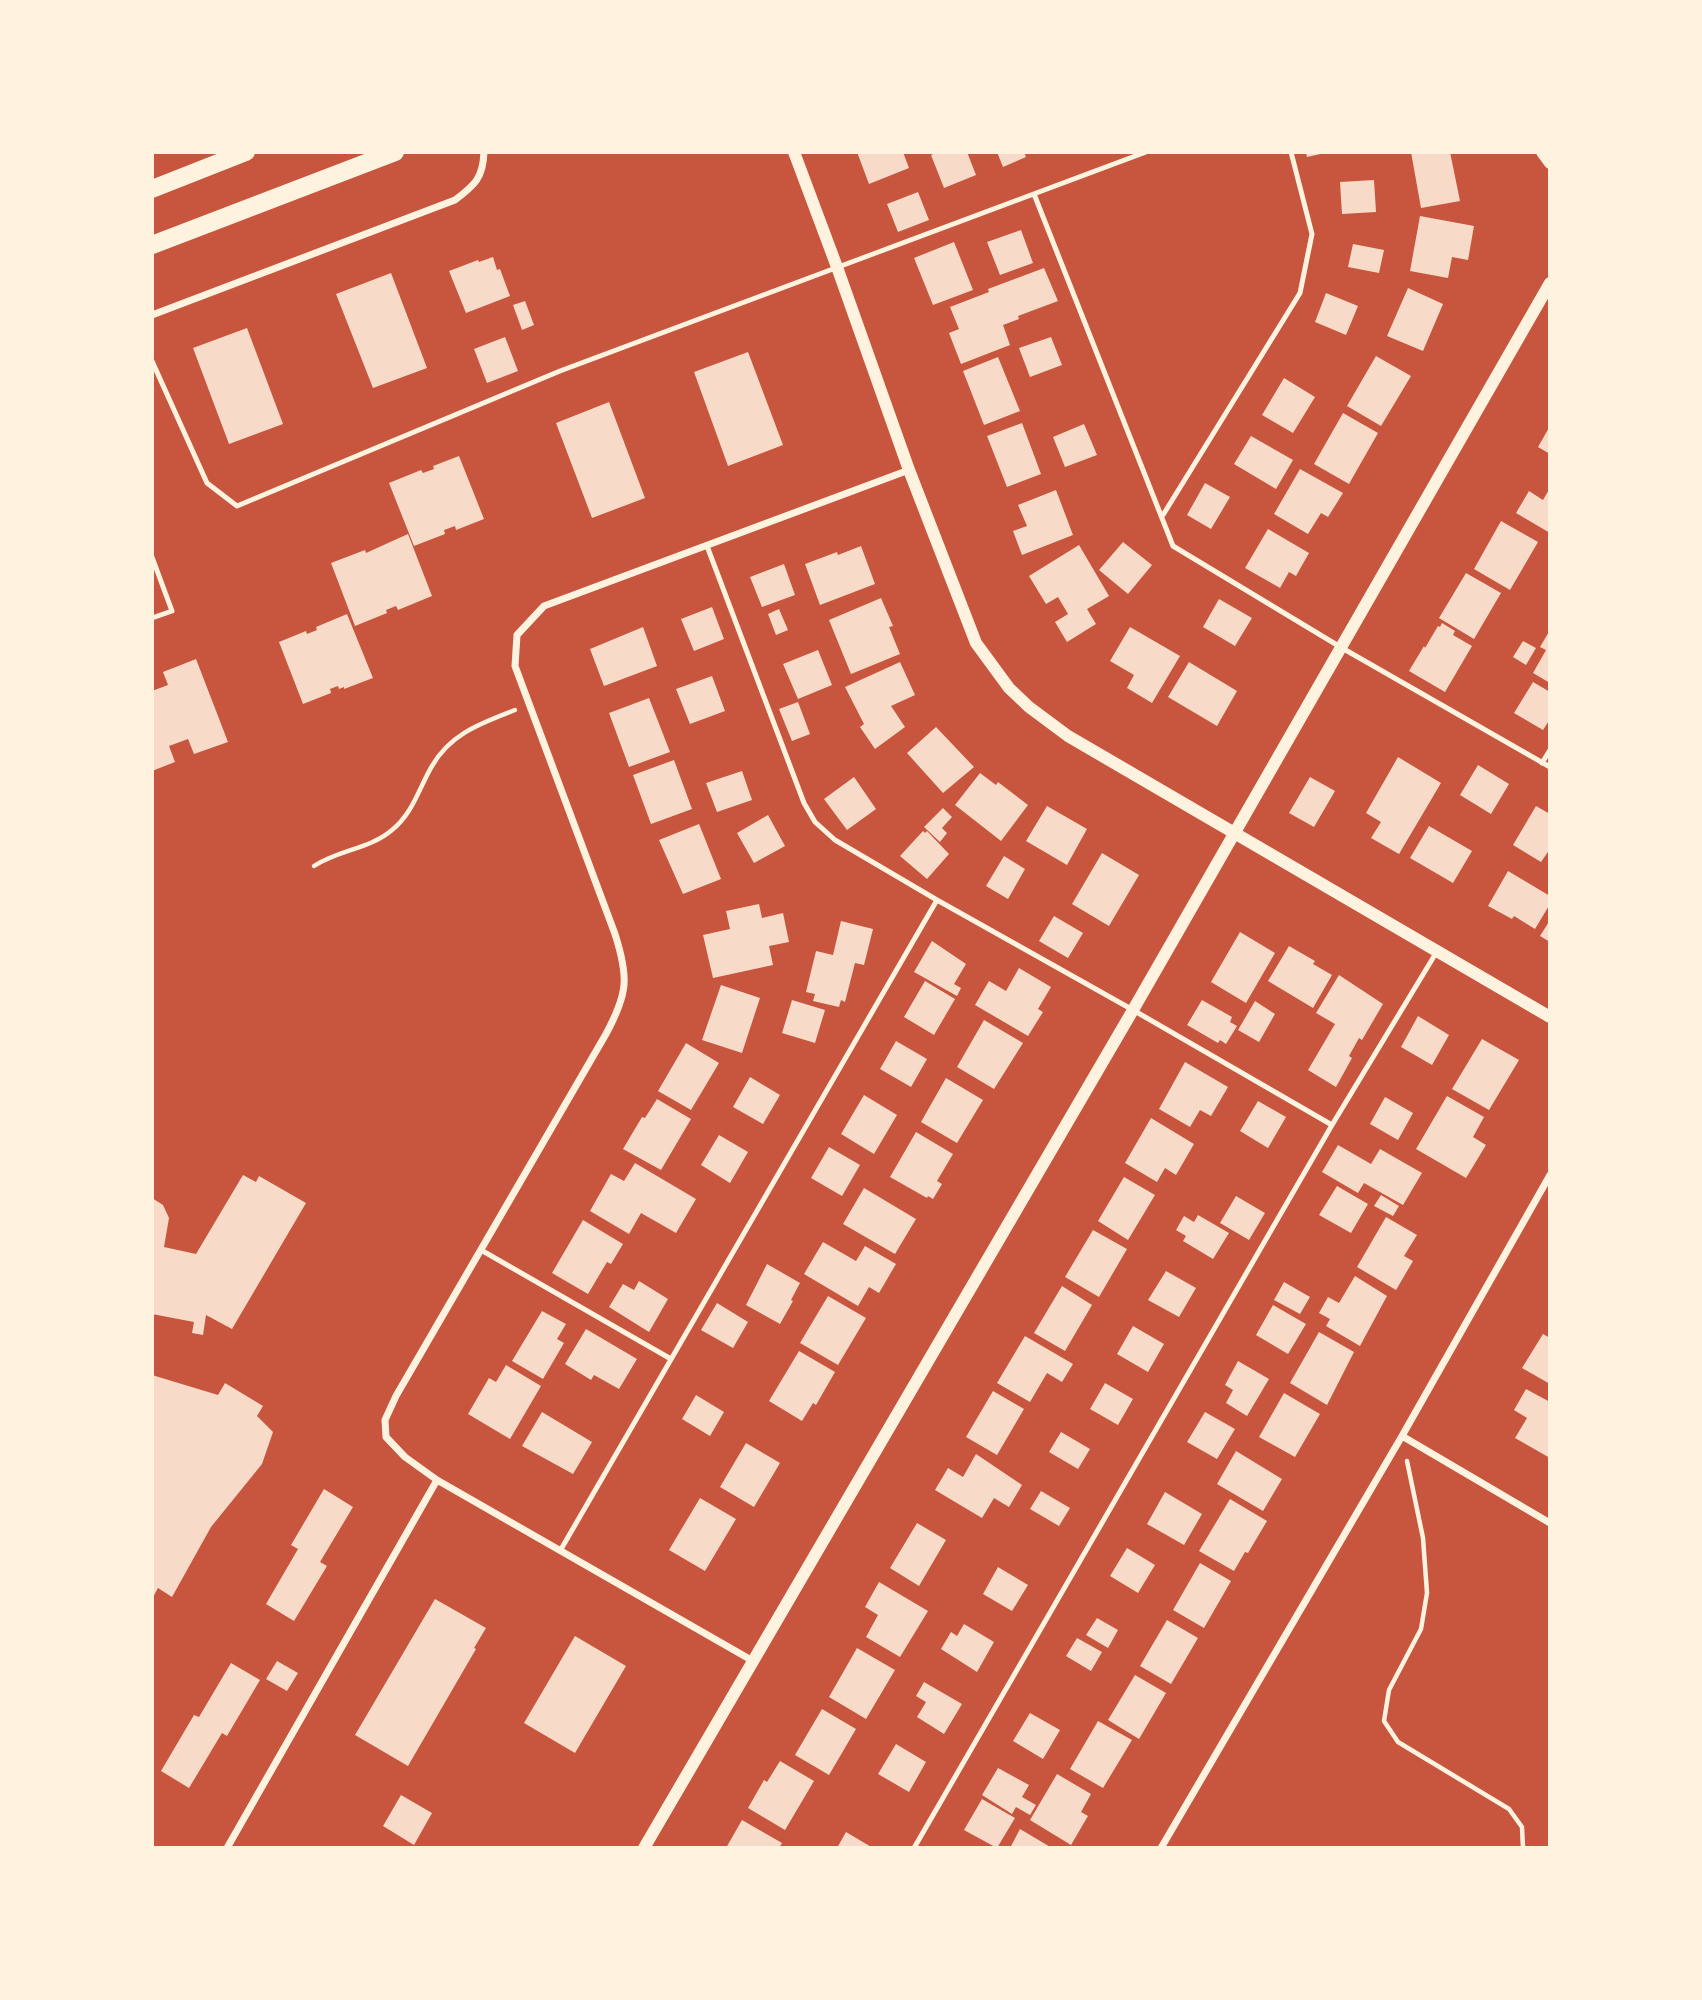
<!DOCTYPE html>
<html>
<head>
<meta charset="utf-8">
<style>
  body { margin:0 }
  #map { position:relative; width:1702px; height:2000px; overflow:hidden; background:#c8553d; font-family:"Open Sans",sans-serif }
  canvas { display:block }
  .frame { position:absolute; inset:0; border:154px solid #fff3e0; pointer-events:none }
</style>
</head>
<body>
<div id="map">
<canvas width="1702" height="2000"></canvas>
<div class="frame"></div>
</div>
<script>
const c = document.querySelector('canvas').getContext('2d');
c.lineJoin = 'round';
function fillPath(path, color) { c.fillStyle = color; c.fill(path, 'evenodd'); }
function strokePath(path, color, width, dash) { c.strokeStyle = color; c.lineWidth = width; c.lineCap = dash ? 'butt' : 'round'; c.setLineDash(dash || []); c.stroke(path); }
fillPath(new Path2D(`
  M857 152H903L909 168 869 184Z
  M938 152H967L976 175 944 188 931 155Z
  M997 152H1024L1026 157 1003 167Z
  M1306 152H1325V153L1307 157Z
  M1411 152H1450L1460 201 1421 208Z
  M1374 180 1376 212 1342 214 1340 182Z
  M918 192 929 220 898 232 887 204Z
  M1420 216 1474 226 1468 260 1452 257 1448 278 1410 271Z
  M1021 230 1033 263 1000 275 987 242Z
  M954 242 973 290 933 305 914 258Z
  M1353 244 1384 250 1379 273 1348 267Z
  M493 257 497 270 500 269 510 296 466 313 449 271 478 260 479 262Z
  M1044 268 1058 301 1018 316 1019 319 1003 325 1010 345 961 364 949 333 959 329 950 307 989 292 988 289Z
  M391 273 427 368 373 388 336 294Z
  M1408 288 1443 304 1423 351 1387 336Z
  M1326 293 1358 306 1346 335 1315 322Z
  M525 301 534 325 522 330 513 305Z
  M247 328 283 424 229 444 193 348Z
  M505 337 518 371 487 383 474 349Z
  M1051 337 1062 365 1030 377 1019 348Z
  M748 352 783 445 728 466 694 372Z
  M1376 356 1411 376 1381 426 1347 406Z
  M998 357 1020 411 984 425 963 371Z
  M1284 378 1315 397 1293 433 1262 415Z
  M609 402 645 498 592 518 556 423Z
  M1343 413 1378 433 1349 484 1314 464Z
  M1022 423 1041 474 1007 487 987 436Z
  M1084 424 1097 455 1065 467 1053 437Z
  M1550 426V454L1538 447Z
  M1251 436 1293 460 1276 489 1234 464Z
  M459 456 484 519 456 530 455 526 444 530 445 534 414 546 389 483 421 470 423 473 434 469 433 466Z
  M1300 469 1343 493 1328 517 1321 513 1308 534 1274 514Z
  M1205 483 1230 497 1211 529 1187 515Z
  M1550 488V533L1516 513 1529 491 1543 500Z
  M1056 490 1073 535 1022 555 1013 531 1027 526 1018 505Z
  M1501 521 1538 542 1510 590 1474 569Z
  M1268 529 1309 553 1296 576 1289 572 1280 588 1245 568Z
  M408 534 432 596 398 610 396 606 386 610 387 613 355 626 331 563 365 550 366 553Z
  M1123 542 1152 565 1128 594 1099 570Z
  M1079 545 1109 596 1087 609 1096 624 1067 642 1055 622 1068 614 1058 597 1046 604 1029 576Z
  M861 546 875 584 820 605 805 564 837 552 838 555Z
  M784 564 795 595 762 607 750 577Z
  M1466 573 1501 593 1474 639 1439 618Z
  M881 598 893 626 889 627 900 654 851 674 829 620Z
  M1219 599 1252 618 1235 646 1203 627Z
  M712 607 724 639 694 651 681 619Z
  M779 609 788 630 776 635 768 614Z
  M347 614 373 678 344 689V687L339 689 338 686 330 689 331 693 303 704 279 642 306 631 307 634 317 630 316 627Z
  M1442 623 1455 631 1453 635 1472 646 1445 692 1409 671 1424 646 1425 648 1438 626 1440 627Z
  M643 627 657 666 604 686 590 649Z
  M1130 627 1180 656 1152 703 1127 688 1134 675 1110 661Z
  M1550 630V683L1533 673 1546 650 1540 647Z
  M1523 641 1536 648 1526 665 1513 657Z
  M818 650 832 685 798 699 783 664Z
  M196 659 228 742 194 754 188 739 169 746 175 762 152 771V691L168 685 163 672Z
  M900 662 915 695 891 706 905 727 875 749 860 727 864 724 845 687Z
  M1189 662 1237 691 1217 726 1168 697Z
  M712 676 725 711 690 724 676 689Z
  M1533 682 1550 692V719L1543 730 1514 713Z
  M649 698 670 752 629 767 609 713Z
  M798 702 810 734 792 741 779 709Z
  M936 727 974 767 943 793 907 753Z
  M1398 757 1441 783 1399 854 1371 838 1381 822 1366 813Z
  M674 760 692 809 651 824 633 775Z
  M1478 765 1509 784 1491 814 1460 795Z
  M742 771 752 800 717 812 706 783Z
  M980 773 996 785 998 782 1028 805 1001 841 955 805Z
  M854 777 876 809 847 830 824 799Z
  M1310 777 1335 791 1314 827 1289 813Z
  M1047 806 1087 829 1067 865 1026 841Z
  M1536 806 1550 814V849L1541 862 1513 845Z
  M943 808 952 817 942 828 947 833 940 842 924 827Z
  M768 815 785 846 754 863 737 833Z
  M699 824 721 879 683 894 659 840Z
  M1429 826 1472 851 1453 883 1410 858Z
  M923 831 925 833 927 831 949 854 927 879 900 856Z
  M1102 853 1139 875 1109 926 1072 904Z
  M1004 856 1025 869 1008 899 986 886Z
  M1508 871 1550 896V904L1535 929 1514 916 1512 919 1488 906Z
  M759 904 762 918 783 913 789 942 769 946 773 965 713 978 703 935 730 929 726 911Z
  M1054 916 1083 933 1068 958 1039 941Z
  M1550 920V942L1540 936Z
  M841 921 873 929 864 965 855 963 845 1002 841 1000 839 1007 813 1001 815 994 806 992 816 951 833 955Z
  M1240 932 1275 953 1246 1003 1211 982Z
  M932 941 966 964 954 984 961 988 957 996 914 972Z
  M1289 946 1315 961 1313 964 1332 975 1313 1008 1268 981Z
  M1019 968 1051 987 1038 1009 1043 1012 1028 1036 975 1005 989 981 1006 991Z
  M1339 975 1383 1004 1362 1040 1359 1038 1349 1056 1352 1058 1336 1087 1308 1070 1335 1024 1316 1013Z
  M925 981 955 999 934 1035 904 1017Z
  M721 985 760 998 742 1053 702 1040Z
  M792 1000 825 1010 815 1043 782 1033Z
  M1202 1000 1232 1017 1230 1022 1237 1026 1226 1044 1220 1040 1218 1043 1187 1025Z
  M1255 1001 1275 1014 1259 1042 1238 1030Z
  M1418 1016 1449 1035 1432 1065 1401 1047Z
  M984 1020 1023 1043 994 1089 957 1067Z
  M1482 1039 1519 1060 1489 1110 1452 1089Z
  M896 1041 927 1059 911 1087 880 1069Z
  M686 1043 719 1063 691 1110 658 1091Z
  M1185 1062 1228 1087 1211 1116 1200 1110 1190 1127 1159 1109Z
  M750 1077 780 1095 763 1124 733 1107Z
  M946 1078 983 1100 957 1143 921 1122Z
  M864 1095 897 1115 874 1154 841 1134Z
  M1447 1096 1484 1117 1473 1137 1486 1145 1466 1178 1416 1149Z
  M1385 1097 1413 1113 1398 1140 1370 1124Z
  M657 1099 691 1119 661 1170 623 1149 642 1117 645 1118Z
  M1258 1101 1286 1117 1268 1148 1240 1131Z
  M1151 1118 1194 1144 1176 1175 1165 1168 1157 1182 1125 1163Z
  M916 1132 953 1154 937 1181 942 1184 933 1199 928 1196 927 1198 890 1177Z
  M719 1135 748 1152 730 1183 701 1165Z
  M1338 1145 1371 1164 1380 1149 1422 1173 1403 1205 1364 1183 1358 1193 1322 1172Z
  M829 1147 860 1165 842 1196 811 1178Z
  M635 1163 696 1199 676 1233 641 1213 629 1234 590 1211 611 1174 624 1181Z
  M243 1175 256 1182 259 1176 306 1203 232 1329 206 1315 203 1335 192 1333 194 1322 152 1314V1198L163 1205 169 1218 164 1247 196 1254Z
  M1124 1177 1155 1195 1128 1240 1098 1221Z
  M1337 1186 1368 1204 1351 1233 1319 1215Z
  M864 1188 916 1219 895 1254 843 1224Z
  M1381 1195 1399 1206 1393 1216 1374 1206Z
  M1236 1196 1265 1213 1249 1240 1220 1223Z
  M1198 1215 1229 1233 1213 1259 1183 1241 1186 1236 1176 1230 1184 1216 1194 1222Z
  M1386 1217 1417 1235 1404 1256 1413 1261 1396 1290 1357 1267Z
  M583 1220 623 1244 611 1264 607 1262 588 1294 552 1273Z
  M1093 1230 1127 1249 1099 1297 1065 1277Z
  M823 1242 856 1261 865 1246 896 1264 879 1293 869 1287 858 1306 804 1274Z
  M767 1264 800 1283 791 1300 793 1301 780 1324 746 1305Z
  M1166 1271 1196 1288 1179 1317 1148 1300Z
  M1355 1276 1387 1296 1360 1346 1326 1326 1330 1319 1319 1313 1328 1297 1339 1303Z
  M639 1281 668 1299 649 1332 609 1307 623 1284 634 1290Z
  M1284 1282 1310 1297 1300 1314 1274 1300Z
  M1062 1286 1092 1305 1065 1351 1034 1333Z
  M828 1296 866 1318 838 1365 800 1343Z
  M717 1303 748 1322 733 1348 701 1330Z
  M1273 1305 1306 1324 1288 1354 1256 1335Z
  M542 1311 566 1324 557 1339 564 1343 543 1379 512 1361Z
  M1133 1326 1164 1344 1148 1372 1117 1354Z
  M586 1329 637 1359 619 1389 594 1375 591 1380 565 1364Z
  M1319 1332 1354 1352 1327 1405 1290 1383Z
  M1543 1334 1550 1338V1384L1522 1368Z
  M1025 1336 1073 1364 1062 1382 1047 1373 1030 1402 997 1383Z
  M799 1351 835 1372 816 1405 813 1403 802 1421 769 1401Z
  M1238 1361 1269 1379 1247 1416 1226 1403 1233 1390 1225 1385Z
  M506 1365 541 1386 510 1439 468 1414 489 1378 496 1382Z
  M152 1375 218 1395 225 1383 263 1406 257 1416 273 1432 262 1464 211 1527 172 1597 158 1588 152 1599Z
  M1105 1383 1133 1399 1118 1425 1090 1409Z
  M1526 1389 1550 1402V1458L1515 1438 1527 1418 1514 1410Z
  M993 1391 1024 1409 997 1455 966 1437Z
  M1284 1393 1320 1414 1295 1457 1259 1437Z
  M696 1395 724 1412 710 1436 682 1419Z
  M542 1412 592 1442 573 1474 522 1446Z
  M1205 1412 1235 1429 1217 1459 1187 1442Z
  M1061 1432 1090 1449 1078 1469 1049 1452Z
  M746 1443 780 1463 754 1507 720 1487Z
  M1236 1451 1282 1479 1263 1511 1217 1484Z
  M976 1454 1022 1485 1009 1507 994 1498 982 1518 935 1490 948 1468 963 1477Z
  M324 1489 353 1507 320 1562 327 1566 294 1621 266 1604 298 1549 291 1545Z
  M1041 1491 1070 1508 1059 1526 1030 1509Z
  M1165 1492 1202 1514 1184 1545 1147 1524Z
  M700 1498 736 1519 705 1571 669 1550Z
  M1230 1499 1267 1521 1248 1553 1245 1552 1234 1571 1199 1551Z
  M917 1523 946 1540 919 1586 890 1568Z
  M1127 1548 1155 1565 1138 1593 1110 1576Z
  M1200 1563 1231 1581 1204 1628 1173 1610Z
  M998 1567 1028 1585 1012 1611 983 1594Z
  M879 1582 928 1611 900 1657 866 1637 878 1615 865 1607Z
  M435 1599 486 1628 474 1648 476 1649 408 1766 355 1735Z
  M1097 1618 1118 1630 1108 1648 1086 1635Z
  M1167 1620 1198 1638 1171 1684 1140 1666Z
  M964 1624 994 1642 977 1672 941 1649 951 1632 957 1636Z
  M575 1636 626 1666 575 1753 524 1723Z
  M1077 1638 1102 1652 1091 1671 1066 1656Z
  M857 1648 895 1670 866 1719 829 1697Z
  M277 1661 298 1673 287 1691 266 1679Z
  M231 1663 260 1680 227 1736 222 1733 189 1788 161 1771 194 1715 199 1717Z
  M1135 1675 1166 1693 1139 1739 1108 1720Z
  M924 1682 962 1704 944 1734 917 1717 926 1702 916 1696Z
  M822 1709 856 1729 829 1775 795 1755Z
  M1030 1713 1060 1730 1043 1759 1013 1741Z
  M1098 1721 1132 1740 1103 1788 1070 1769Z
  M896 1744 926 1762 909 1792 878 1774Z
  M780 1761 814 1781 785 1830 748 1808 764 1780 767 1782Z
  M998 1768 1029 1785 1022 1797 1036 1805 1030 1815 1016 1807 1012 1814 982 1795Z
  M1057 1774 1091 1794 1081 1812 1088 1816 1071 1845 1030 1820Z
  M401 1795 432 1813 414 1845 383 1826Z
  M982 1799 1015 1818 997 1848 964 1830Z
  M742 1820 782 1843 779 1848H726Z
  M1020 1829 1052 1848H1010Z
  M846 1832 873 1848H837Z`), '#f7dbc8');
strokePath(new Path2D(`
  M314 866C338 850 370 849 392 830 413 813 419 788 432 766 451 733 482 723 515 710
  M1407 1461 1423 1538 1427 1593 1421 1629 1389 1690 1384 1721 1398 1742 1509 1809 1522 1827 1523 1848`), '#fff3e0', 4.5);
strokePath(new Path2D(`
  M1034 194 1173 546 1342 648 1550 767
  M152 361 207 483 237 506 560 371 1146 152
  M1163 515 1300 293 1312 234 1291 152
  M707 546 804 803 815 822 835 840 937 900 1133 1010 1332 1125
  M152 557 172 611 152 618
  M1542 763 1550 750
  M481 1250 671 1359
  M560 1551 937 900
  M914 1848 1332 1125 1436 953`), '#fff3e0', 5);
strokePath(new Path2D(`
  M152 315 455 200C475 185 483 178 484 152
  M1402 1436 1550 1523
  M753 1661 437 1480 405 1457 386 1437 385 1420 396 1396 606 1034C628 993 629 978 615 934L515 666 517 635 544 606 909 470
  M227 1848 437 1480
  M1161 1848 1402 1436 1550 1175`), '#fff3e0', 7);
strokePath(new Path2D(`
  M794 152 837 267 909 470 976 643 1009 688 1029 707 1068 736 1550 1017
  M1542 152 1550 163
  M644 1848 1133 1010 1550 283`), '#fff3e0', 12);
strokePath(new Path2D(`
  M152 189 246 152
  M152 245 395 152`), '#fff3e0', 18);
</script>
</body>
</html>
